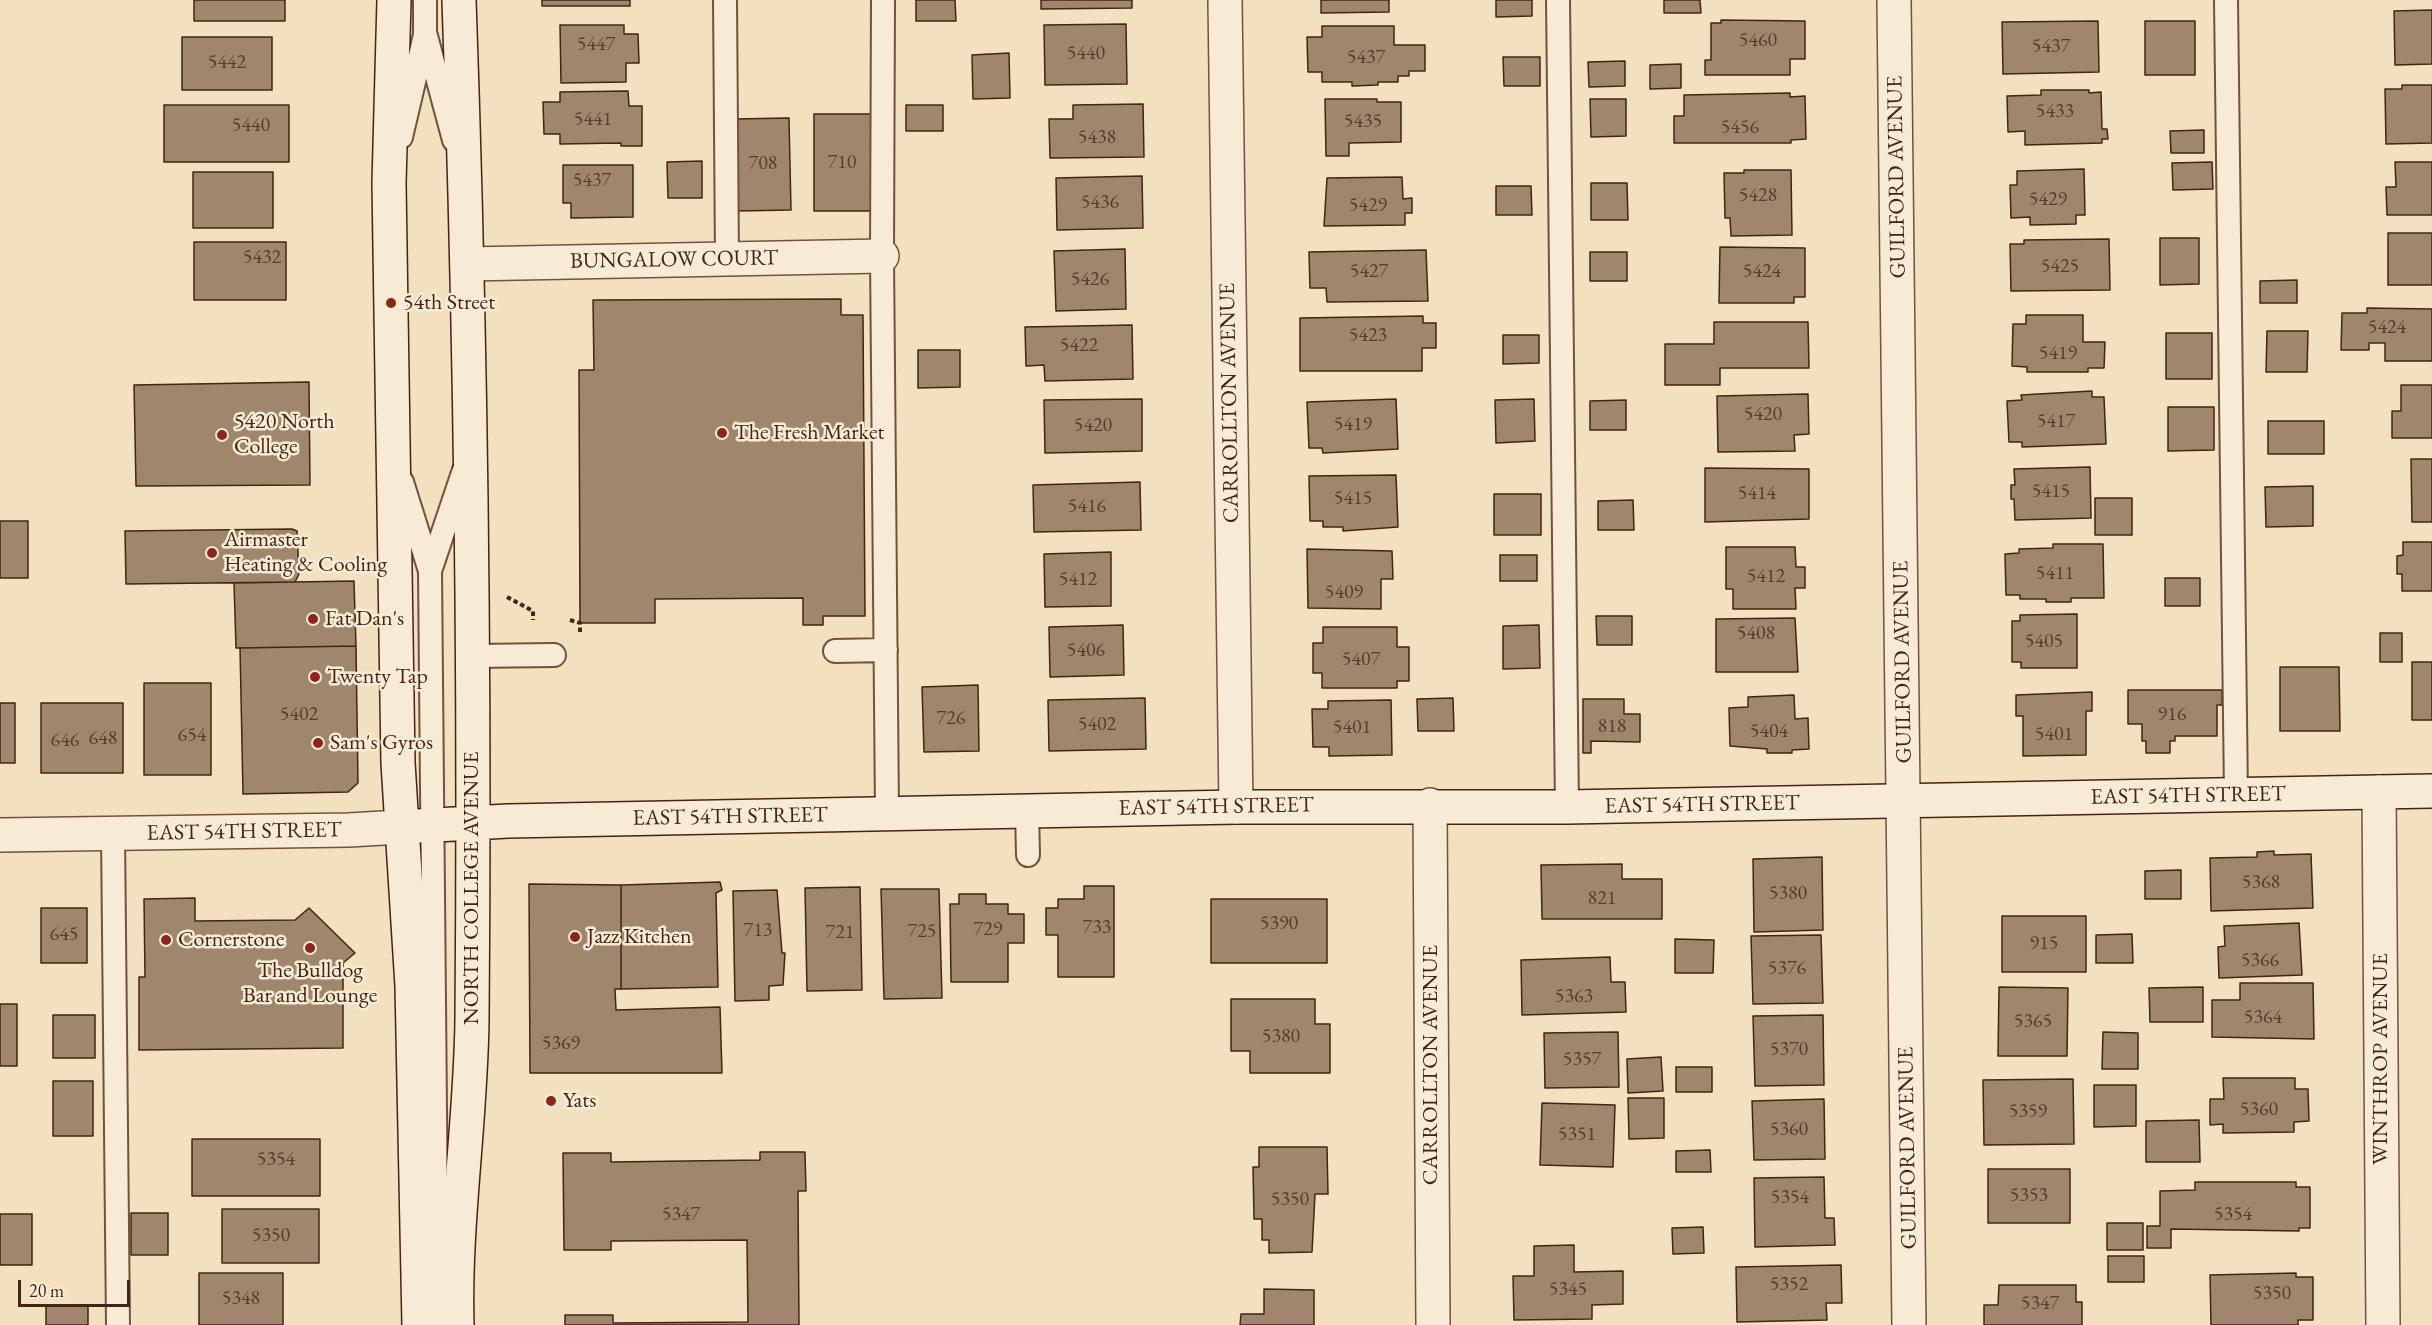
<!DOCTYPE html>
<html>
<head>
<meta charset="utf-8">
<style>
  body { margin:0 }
  #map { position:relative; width:2432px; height:1325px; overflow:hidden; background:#f3e0bf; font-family:"EB Garamond",serif }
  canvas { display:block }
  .scale { position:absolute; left:18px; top:1280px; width:112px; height:27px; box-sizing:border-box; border:3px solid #432415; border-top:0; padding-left:8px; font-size:18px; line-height:21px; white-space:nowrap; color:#432415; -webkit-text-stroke:4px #f7ebd5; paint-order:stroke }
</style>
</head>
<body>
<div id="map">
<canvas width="2432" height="1325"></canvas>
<div class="scale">20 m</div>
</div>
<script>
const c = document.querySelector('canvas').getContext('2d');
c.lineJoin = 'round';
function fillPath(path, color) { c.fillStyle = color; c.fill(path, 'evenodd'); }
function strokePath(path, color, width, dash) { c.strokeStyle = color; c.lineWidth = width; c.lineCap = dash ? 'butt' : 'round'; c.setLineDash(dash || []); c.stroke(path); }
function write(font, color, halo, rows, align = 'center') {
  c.font = font + ' "EB Garamond",serif'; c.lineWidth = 5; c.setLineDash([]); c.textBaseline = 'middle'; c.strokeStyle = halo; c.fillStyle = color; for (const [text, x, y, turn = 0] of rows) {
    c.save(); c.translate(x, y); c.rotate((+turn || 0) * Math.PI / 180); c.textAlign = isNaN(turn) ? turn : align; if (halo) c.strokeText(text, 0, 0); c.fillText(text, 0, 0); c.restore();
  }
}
const building = new Path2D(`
  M194 0H285V21H194Z
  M542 0H630V6H542Z
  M916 0H955L956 21H916Z
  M1041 0H1132V8L1041 9Z
  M1321 0H1389V12L1321 13Z
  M1496 0H1532V16L1496 17Z
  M1664 0H1700L1701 13H1664Z
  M2432 10V64L2395 65 2394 11Z
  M1721 20 1805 21V59H1790V75H1705V60H1711V23H1721Z
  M2098 21 2099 72 2003 74 2002 22Z
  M2145 21H2195V75H2145Z
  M1126 24 1127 84 1045 85 1044 25Z
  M560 25H624V34H638L639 63H626V82L561 83Z
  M1322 26H1394V45H1425V71H1409V76H1398V82H1378V85L1352 86V82H1322V72H1308L1307 37H1322Z
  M182 37H272V90H182Z
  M1009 53 1010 98 973 99 972 55Z
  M1503 57H1540V86H1504Z
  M1625 61V86L1589 87 1588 62Z
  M1681 64V88L1650 89V65Z
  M2402 85H2432V143L2386 144 2385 89H2402Z
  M2041 90H2089V93L2101 92 2102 129H2107L2108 139H2102V143L2025 145V131L2008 132 2007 96 2041 95Z
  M628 91 629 106H642V146H621V143L560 144V134H544L543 102H560V92Z
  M1790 93V97L1805 96 1806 139 1791 140V143H1674V116H1684V95Z
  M1325 99H1377V102H1401V142L1349 143V156H1326Z
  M1590 99H1626V136L1591 137Z
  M1143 104 1144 157 1050 158 1049 119H1073V105Z
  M164 105H289V162H164Z
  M906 105H943V131H906Z
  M814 114H871V211H814Z
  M789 118 791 210 737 211 735 119Z
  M2204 130V153H2171L2170 131Z
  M702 161V198H668L667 162Z
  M2212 162 2213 189 2173 190 2172 163Z
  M2395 162H2432V215H2387L2386 187H2396Z
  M563 165H633V217L571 218V203H563Z
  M2084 169 2085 215H2076V224L2030 225V217L2011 218 2010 185H2017V171Z
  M1744 170H1791L1792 235 1731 236 1730 218H1725L1724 173H1744Z
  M193 172H273V228H193Z
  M1142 176 1143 228 1057 230 1056 178Z
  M1402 177 1403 199 1412 198V213H1405V225L1324 226 1327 178Z
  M1591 183H1627L1628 220H1591Z
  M1496 186H1531L1532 215H1496Z
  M2388 233H2432V285H2388Z
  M2160 238H2199V284L2160 285Z
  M2109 239 2110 290 2011 291 2010 244H2024V240Z
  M194 242H286V300H194Z
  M1720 247 1805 248V297H1794V303H1719Z
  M1125 249 1126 309 1056 311 1054 251Z
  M1426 250 1428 301 1327 302 1326 288H1310L1309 252Z
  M1590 252H1627V281H1590Z
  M2297 280V303H2260V281Z
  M841 299V315H863L865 616H823V625H803V598L655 599V623H580L579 370H594L593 300Z
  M2367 308 2432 309V361H2385V343H2369V350H2341L2342 313H2367Z
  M2026 315H2083V342H2105L2104 368H2088V372H2027V367L2012 366 2013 324H2026Z
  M1423 316V323H1436V348H1422V371H1300V318Z
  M1714 322H1808L1809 368H1720V385H1665V344H1714Z
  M1132 325 1133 379 1045 381 1044 365 1026 366 1025 327Z
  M2267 331H2308L2307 372H2266Z
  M2166 333H2212V379H2166Z
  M1503 335H1539V363L1503 364Z
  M918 350H960V387L918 388Z
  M309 382 310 485 136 486 134 385Z
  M2401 385H2432V438H2392V411H2401Z
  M2092 391V397H2104L2106 444 2022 447V442H2009L2007 401 2022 400 2021 395Z
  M1808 394 1809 434 1794 435 1795 451 1718 452 1717 396Z
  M1142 399V451L1045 453 1044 400Z
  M1396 399 1398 449 1323 453 1322 448H1309L1307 402Z
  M1534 399 1535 441 1496 443 1495 400Z
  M1626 400V430H1590V401Z
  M2168 407H2214V450L2168 451Z
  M2268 421H2324V454H2268Z
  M2411 459H2432V522H2412Z
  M2090 467 2091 518 2015 520 2014 499H2011V485H2015L2014 469Z
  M1705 468 1809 469V519L1705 522Z
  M1396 475 1398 527 1343 531V527H1323V521H1310L1309 476Z
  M1140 482 1141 530 1034 532 1033 485Z
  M2313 486V526L2266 527 2265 487Z
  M1494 494H1541V535H1494Z
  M2095 498H2132V535H2095Z
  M1633 500 1634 530H1598V501Z
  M0 521H28V578H0Z
  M292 529 297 531 299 574 295 582 126 584 125 531Z
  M2403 542H2432V591H2402V574H2397V556L2403 555Z
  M2053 544H2103L2104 598H2071V602H2046V599H2020V595H2006L2005 554 2019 553V549L2053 548Z
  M1726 547H1795L1796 567H1805V588H1795L1796 609H1733V589H1726Z
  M1307 549 1392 551 1393 579H1381V609L1308 608Z
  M1111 552V606L1045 607 1044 554Z
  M1500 555H1537V581H1500Z
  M2165 578H2200V606H2165Z
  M354 581 356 646 236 648 234 583Z
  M2077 614V668H2021V662H2012V621H2020V615Z
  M1596 616H1632V645H1597Z
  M1795 618 1798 672H1716V619Z
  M1123 625 1124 675 1050 677 1049 627Z
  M1539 625 1540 668 1503 669V626Z
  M1323 627H1397V647H1409V681H1397V688H1322V673H1313V643H1323Z
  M2380 633H2402V662H2380Z
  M356 646 358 783 348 792 243 794 240 648Z
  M2412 662H2432V720H2412Z
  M2280 667H2339L2340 731H2280Z
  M144 683H211V775H144Z
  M978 685 979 751 924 752 922 687Z
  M2128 690H2222V705H2217V736H2175V741H2170V753H2146V741H2142V724H2128Z
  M2092 692V711H2086V755L2023 756V716H2016V695Z
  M1794 695 1795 719 1808 718 1809 749 1792 750V753H1767V749L1730 746 1729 708 1748 707V697Z
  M1145 698 1146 749 1049 751 1048 700Z
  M1453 698 1454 731H1418L1417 699Z
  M1583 699H1624V714H1640V742L1591 741V753H1583Z
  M1391 700 1392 755 1329 756V747H1313L1312 709H1328V701Z
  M0 703H15V763H0Z
  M41 703H123V773H41Z
  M2274 851V855L2311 854 2313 908 2211 911 2210 858 2257 857V852Z
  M1822 857 1823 930 1754 932 1753 859Z
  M1622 864V879H1662V919H1542L1541 865Z
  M2181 870V899H2145V871Z
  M720 882 722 890 716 893 718 987 621 989V885Z
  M529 884 621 885V989H615L616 1010 720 1007 722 1073H530Z
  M1084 886H1114V977H1058V935H1046V908H1058V899H1084Z
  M860 887 862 990 807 991 805 888Z
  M881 889H939L942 998 884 999Z
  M777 890 782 953H785L783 985 769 986V1000L735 1001 733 891Z
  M959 894H986V904H1008V914H1024V943H1008V982H951L950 904H959Z
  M195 898V921L295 920 309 908 355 953 343 963V1048L139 1050V977H145L144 899Z
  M1211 899H1327V963H1211Z
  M41 908H87V963H41Z
  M2002 916H2086V972H2002Z
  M2299 923 2302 975 2219 978 2218 947 2225 946 2224 926Z
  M2132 934 2133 963H2096V935Z
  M1821 935 1823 1003 1753 1004 1751 936Z
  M1675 939 1714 940 1713 973H1675Z
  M1610 957 1611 982H1625L1626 1012 1522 1015 1521 960Z
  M2240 983H2313L2314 1039 2212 1037V1000H2240Z
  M1999 987 2068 988 2067 1056H1998Z
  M2203 987V1022H2150L2149 988Z
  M1231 999H1315V1024H1330V1073H1250V1051H1231Z
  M0 1004H17V1066H0Z
  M53 1015H95V1058H53Z
  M1823 1015 1824 1085 1755 1086 1753 1016Z
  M1618 1032 1619 1087 1545 1088 1544 1033Z
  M2103 1032 2138 1033V1069H2102Z
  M1661 1057 1663 1091 1628 1093 1627 1059Z
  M1676 1067H1712V1092H1676Z
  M2223 1078H2295V1089H2308L2309 1121 2294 1122V1132L2223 1133V1124L2210 1125V1099H2224Z
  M2073 1079 2074 1144 1984 1145 1983 1080Z
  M53 1081H93V1136H53Z
  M2094 1085H2136V1126L2094 1127Z
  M1628 1098H1664V1138L1629 1139Z
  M1824 1099 1825 1159 1754 1160 1752 1101Z
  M1542 1103 1615 1105 1613 1167 1540 1165Z
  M2199 1120 2200 1162H2146V1121Z
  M192 1139H320V1196H192Z
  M1259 1147H1327L1328 1194H1315L1312 1252 1269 1253V1240H1262V1219H1254L1253 1167H1259Z
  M1710 1150 1711 1172H1676V1151Z
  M760 1152H805L806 1191H798L799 1325H565V1315H613V1323L748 1322 747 1240 611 1241V1250H564L563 1153H611V1162L760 1160Z
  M1988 1169H2070V1223H1988Z
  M1824 1177 1825 1218H1834L1835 1245 1755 1247 1754 1178Z
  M2195 1182H2296V1187H2310V1228H2299V1231L2171 1229V1248H2147V1226H2160V1191L2195 1190Z
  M222 1209H319V1263H222Z
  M131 1213H168V1255H131Z
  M0 1214H32V1265H0Z
  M2107 1223H2143V1250H2107Z
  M1703 1227 1704 1253 1673 1254 1672 1228Z
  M1574 1245V1272L1623 1271V1304L1592 1305V1319L1514 1320 1513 1276H1534V1246Z
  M2108 1256H2144V1282H2108Z
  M1841 1265 1842 1303H1826L1827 1320 1737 1322 1736 1267Z
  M199 1273H283V1325H199Z
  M2296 1273V1277H2313V1320H2298V1325H2211L2210 1275Z
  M1999 1285H2076V1302H2082V1325H1984V1305H1998Z
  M1264 1289 1314 1290V1325H1240L1241 1314H1264Z
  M88 1305V1325H46V1306Z`);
fillPath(building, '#9f866d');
strokePath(building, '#432415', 1.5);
const lane = new Path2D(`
  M725 0 727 259
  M883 0 882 256 887 813
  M1558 0 1567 807
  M2226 0 2236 795
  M426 36 454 140
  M401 137 425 35V0
  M402 482 430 571 437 1325
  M430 571 464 470
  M835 651 886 650
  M472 656 554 655
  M1027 810 1028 855
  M113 834 118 1325`);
const street = new Path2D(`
  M1225 0 1236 807
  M1894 0 1909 1325
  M467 264 882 256
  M2379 792 2383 1325
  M1430 805 1433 1325
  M0 835 349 830 400 827`);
const secondary = new Path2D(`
  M394 0 389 183 398 763 412 986 419 1325
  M400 827 508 821 1236 807H1567L2432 791
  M457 1325C454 1223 471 1121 472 1019 475 679 471 340 459 0`);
strokePath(lane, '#6f5340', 26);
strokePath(street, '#6f5340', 36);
strokePath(secondary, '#432415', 36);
strokePath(new Path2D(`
  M507 597 533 611V620
  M570 620 580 623V633`), '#432415', 4, [4.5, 3]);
strokePath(lane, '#f7ebd5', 22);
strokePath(street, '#f7ebd5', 33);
strokePath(secondary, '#f7ebd5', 33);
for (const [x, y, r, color] of [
  [391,303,6,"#8f2418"],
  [722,433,6,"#8f2418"],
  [222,435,6,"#8f2418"],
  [212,553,6,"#8f2418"],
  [313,619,6,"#8f2418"],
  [315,677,6,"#8f2418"],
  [318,743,6,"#8f2418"],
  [575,937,6,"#8f2418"],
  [166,940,6,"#8f2418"],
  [310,948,6,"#8f2418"],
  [551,1101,6,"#8f2418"]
]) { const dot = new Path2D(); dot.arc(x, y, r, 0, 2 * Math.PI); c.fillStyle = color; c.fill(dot); strokePath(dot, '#f7ebd5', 2); }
write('20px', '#5a3c2b', null, [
  ["5460",1758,41],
  ["5447",596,45],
  ["5437",2051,47],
  ["5440",1086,54],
  ["5437",1366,58],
  ["5442",227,63],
  ["5433",2055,112],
  ["5441",593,120],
  ["5435",1363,122],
  ["5440",251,126],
  ["5456",1740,128],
  ["5438",1097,138],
  ["710",842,163],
  ["708",763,164],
  ["5437",592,181],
  ["5428",1758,196],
  ["5429",2048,200],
  ["5436",1100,203],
  ["5429",1368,206],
  ["5432",262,258],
  ["5425",2060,267],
  ["5427",1369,272],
  ["5424",1762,272],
  ["5426",1090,280],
  ["5424",2387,328],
  ["5423",1368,336],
  ["5422",1079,346],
  ["5419",2058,354],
  ["5420",1763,415],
  ["5417",2056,422],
  ["5419",1353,425],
  ["5420",1093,426],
  ["5415",2051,492],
  ["5414",1757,494],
  ["5415",1353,499],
  ["5416",1087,507],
  ["5411",2055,574],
  ["5412",1766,577],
  ["5412",1078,580],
  ["5409",1344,593],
  ["5408",1756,634],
  ["5405",2044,642],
  ["5406",1086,651],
  ["5407",1361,660],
  ["5402",299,715],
  ["916",2172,715],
  ["726",951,719],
  ["5402",1097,725],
  ["818",1612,727],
  ["5401",1352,728],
  ["5404",1769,732],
  ["5401",2054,735],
  ["654",192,736],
  ["648",103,739],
  ["646",65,741],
  ["5368",2261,883],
  ["5380",1788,894],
  ["821",1602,899],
  ["5390",1279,924],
  ["733",1097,928],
  ["729",988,930],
  ["713",758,931],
  ["725",922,932],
  ["721",840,933],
  ["645",64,935],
  ["915",2044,944],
  ["5366",2260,961],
  ["5376",1787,969],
  ["5363",1574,997],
  ["5364",2263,1018],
  ["5365",2033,1022],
  ["5380",1281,1037],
  ["5369",561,1044],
  ["5370",1789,1050],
  ["5357",1582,1060],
  ["5360",2259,1110],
  ["5359",2028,1112],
  ["5360",1789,1130],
  ["5351",1577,1135],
  ["5354",276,1160],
  ["5353",2029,1196],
  ["5354",1790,1198],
  ["5350",1290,1200],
  ["5347",681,1215],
  ["5354",2233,1215],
  ["5350",271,1236],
  ["5352",1789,1285],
  ["5345",1568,1290],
  ["5350",2272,1294],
  ["5348",241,1299],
  ["5347",2040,1304]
]);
write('22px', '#432415', '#f7ebd5', [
  ["GUILFORD AVENUE",1897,177,-91],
  ["BUNGALOW COURT",674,260,-1],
  ["CARROLLTON AVENUE",1230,403,-91],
  ["GUILFORD AVENUE",1903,662,-91],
  ["EAST 54TH STREET",2188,796,-1],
  ["EAST 54TH STREET",1702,805,-1],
  ["EAST 54TH STREET",1216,807,-1],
  ["EAST 54TH STREET",730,817,-1],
  ["EAST 54TH STREET",244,832,-1],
  ["NORTH COLLEGE AVENUE",472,888,-90],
  ["WINTHROP AVENUE",2381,1059,-90],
  ["CARROLLTON AVENUE",1431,1065,-90],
  ["GUILFORD AVENUE",1908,1148,-91]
]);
write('22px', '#432415', '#f7ebd5', [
  ["54th Street",403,303],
  ["5420 North",234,422],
  ["College",234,447],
  ["The Fresh Market",734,433],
  ["Airmaster",224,540],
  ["Heating & Cooling",224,565],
  ["Fat Dan's",325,619],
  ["Twenty Tap",327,677],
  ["Sam's Gyros",330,743],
  ["Jazz Kitchen",587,937],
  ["Cornerstone",178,940],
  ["The Bulldog",310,971,"center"],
  ["Bar and Lounge",310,996,"center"],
  ["Yats",563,1101]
], 'left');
</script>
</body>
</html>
